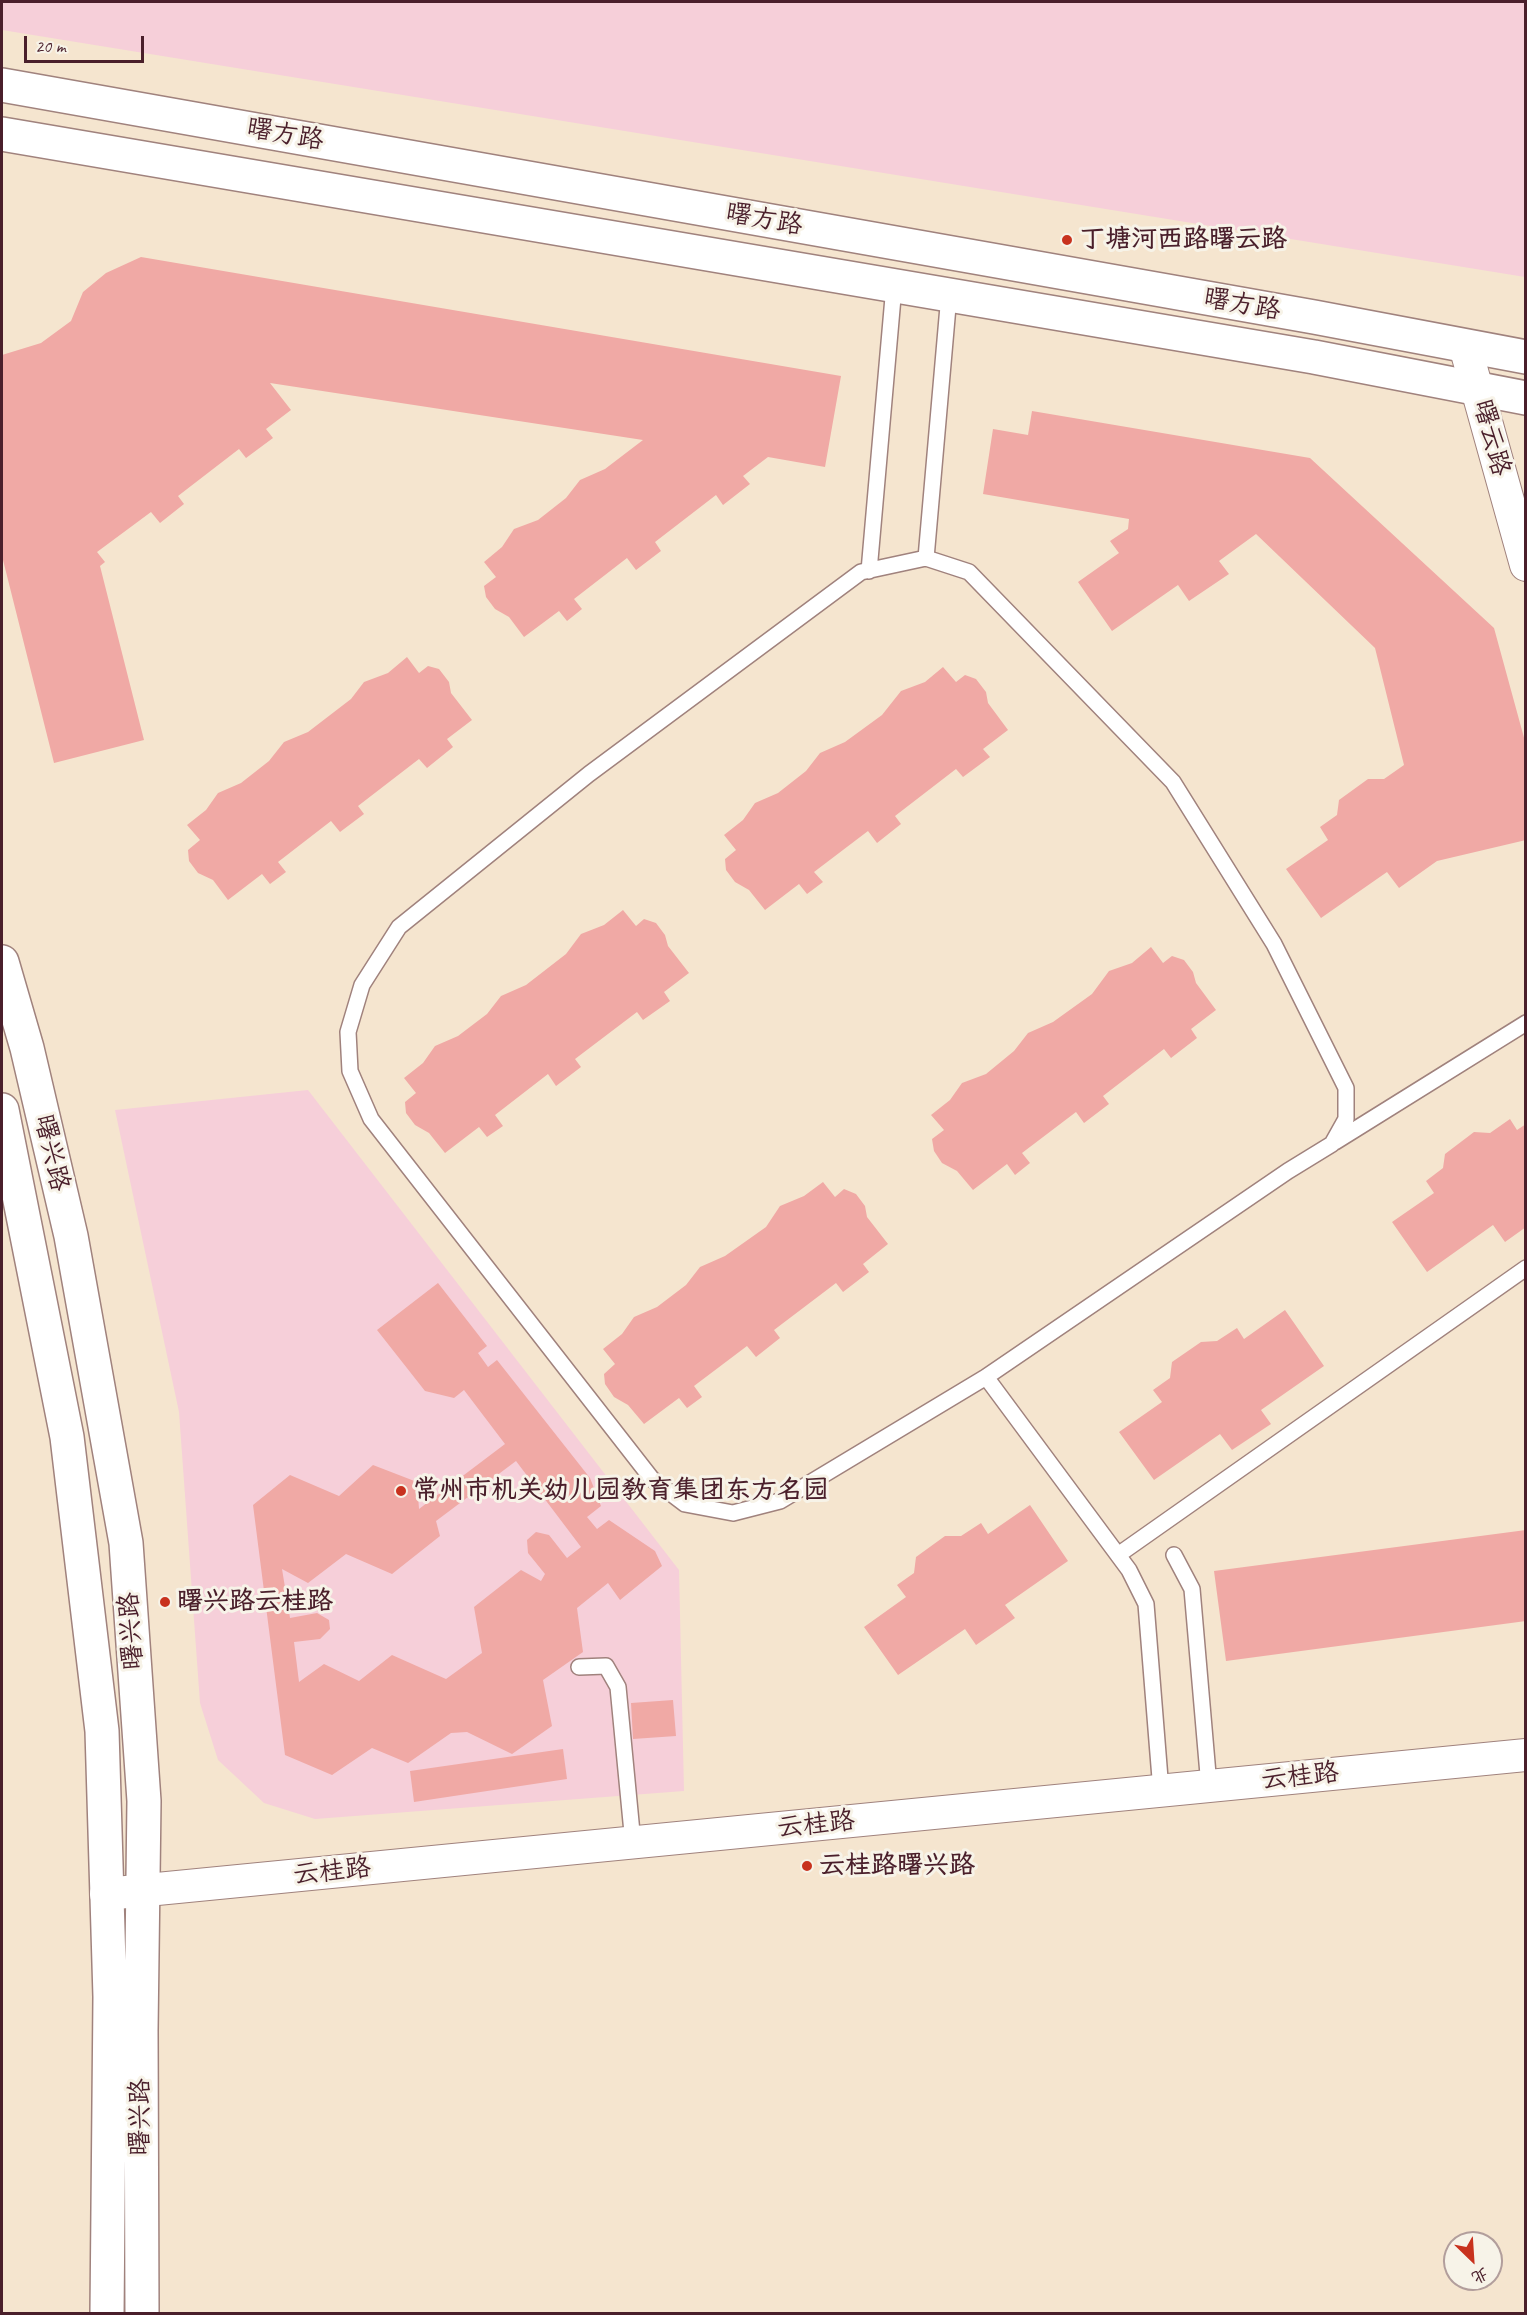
<!DOCTYPE html>
<html>
<head>
<meta charset="utf-8">
<style>
  body { margin:0 }
  #map { position:relative; width:1527px; height:2315px; overflow:hidden; background:#f5e5cf; font-family:Caveat,"LXGW WenKai TC",sans-serif }
  canvas { display:block }
  .frame { position:absolute; inset:0; border:3px solid #4a1f2b; pointer-events:none }
  .north { position:absolute; left:1443px; top:2231px; width:60px; height:60px; box-sizing:border-box; background:#f7f3e8; border:2px solid #b29e9c; border-radius:50%; rotate:155deg; font-size:16px; font-weight:700; line-height:24px; text-align:center; color:#4a1f2b }
  .north::after { content:''; display:block; margin:auto; width:21px; height:27px; background:#c8321e; clip-path:polygon(50% 0,100% 100%,50% 72%,0 100%) }
  .scale { position:absolute; left:24px; top:36px; width:120px; height:27px; box-sizing:border-box; border:3px solid #4a1f2b; border-top:0; padding-left:8px; font-size:18px; line-height:21px; white-space:nowrap; color:#4a1f2b; -webkit-text-stroke:4px #f7f3e8; paint-order:stroke }
</style>
</head>
<body>
<div id="map">
<canvas width="1527" height="2315"></canvas>
<div class="frame"></div>
<div class="north">北</div>
<div class="scale">20 m</div>
</div>
<script>
const c = document.querySelector('canvas').getContext('2d');
c.lineJoin = 'round';
function fillPath(path, color) { c.fillStyle = color; c.fill(path, 'evenodd'); }
function strokePath(path, color, width, dash) { c.strokeStyle = color; c.lineWidth = width; c.lineCap = dash ? 'butt' : 'round'; c.setLineDash(dash || []); c.stroke(path); }
function write(font, color, halo, rows, align = 'center') {
  c.font = font + ' Caveat,"LXGW WenKai TC",sans-serif'; c.lineWidth = 6; c.setLineDash([]); c.textBaseline = 'middle'; c.strokeStyle = halo; c.fillStyle = color; for (const [text, x, y, turn = 0] of rows) {
    c.save(); c.translate(x, y); c.rotate((+turn || 0) * Math.PI / 180); c.textAlign = isNaN(turn) ? turn : align; if (halo) c.strokeText(text, 0, 0); c.fillText(text, 0, 0); c.restore();
  }
}
fillPath(new Path2D(`
  M2 2H1525V277L2 30Z
  M308 1090 679 1570 684 1791 315 1819 264 1803 218 1760 200 1703 179 1412 115 1110Z`), '#f6cfd9');
fillPath(new Path2D(`
  M141 257 841 376 825 467 768 457 743 476 750 484 723 505 716 495 655 542 661 551 636 570 627 558 574 599 582 609 567 621 559 611 524 637 509 617 495 609 486 597 484 586 496 577 484 562 502 547 514 529 538 520 566 498 580 480 605 469 643 440 270 383 291 410 266 429 273 438 246 458 239 449 178 496 184 504 160 523 151 512 97 552 105 562 100 566 144 740 54 763 2 556V355L41 343 71 321 83 292 106 273Z
  M1032 411 1310 458 1494 628 1526 745V840L1437 861 1399 888 1387 872 1321 918 1286 869 1328 840 1320 827 1337 815 1339 800 1368 779H1384L1404 765 1375 648 1256 534 1219 561 1229 574 1189 601 1178 585 1112 631 1078 582 1119 553 1110 541 1128 529 1129 519 983 494 993 429 1028 435Z
  M407 657 419 673 428 666 439 669 449 682 451 693 472 720 447 739 453 747 427 768 419 759 358 806 364 814 340 832 331 821 278 862 286 872 270 884 262 874 228 900 213 880 198 873 189 861 188 850 200 840 187 825 206 810 218 793 241 783 269 761 284 742 308 732 351 699 364 682 388 673Z
  M943 667 956 682 965 675 976 679 986 692 988 703 1008 730 983 749 990 757 963 777 956 769 895 816 901 824 877 843 868 831 814 872 823 882 807 894 799 884 765 910 749 890 735 882 726 870 725 859 736 850 724 835 743 820 755 803 778 793 806 771 820 753 845 742 882 715 901 691 925 682Z
  M623 910 636 926 644 919 656 923 665 935 668 946 689 973 664 992 670 1001 643 1020 637 1012 575 1059 581 1067 556 1086 548 1074 495 1115 503 1126 487 1137 479 1127 445 1153 429 1133 415 1125 406 1113 405 1102 416 1093 404 1078 423 1063 435 1046 458 1036 487 1014 501 996 526 985 566 954 581 934 604 925Z
  M1151 947 1163 963 1172 956 1184 960 1193 972 1196 983 1216 1010 1191 1029 1197 1038 1171 1058 1164 1049 1103 1096 1109 1104 1084 1123 1076 1112 1022 1153 1030 1163 1015 1175 1007 1164 973 1190 957 1171 942 1163 934 1151 932 1139 944 1130 931 1115 950 1100 962 1083 986 1074 1014 1051 1028 1033 1053 1022 1092 994 1109 971 1132 963Z
  M1510 1119 1517 1130 1526 1124V1227L1505 1242 1493 1225 1427 1272 1392 1222 1434 1193 1426 1181 1443 1168 1445 1154 1474 1132 1490 1133Z
  M823 1182 835 1197 844 1189 856 1194 865 1206 867 1217 888 1244 863 1264 869 1272 843 1292 836 1283 774 1330 780 1338 756 1357 747 1346 694 1386 702 1397 687 1408 679 1398 644 1424 628 1405 614 1397 605 1384 604 1374 615 1364 603 1349 622 1334 634 1317 657 1307 686 1285 700 1267 725 1256 766 1227 780 1206 804 1196Z
  M438 1283 487 1346 478 1353 488 1367 497 1360 590 1478 601 1506 587 1517 597 1529 609 1520 655 1551 662 1566 620 1600 608 1583 577 1608 583 1652 543 1680 552 1726 512 1754 467 1732 451 1733 408 1763 372 1748 332 1775 285 1755 253 1505 290 1475 339 1496 373 1465 417 1482 419 1509 505 1444 464 1390 454 1398 425 1391 377 1330ZM516 1461 581 1547 567 1558 549 1535 536 1532 527 1540 528 1553 545 1574 541 1581 521 1570 474 1607 482 1653 446 1679 392 1655 359 1681 324 1664 299 1682 294 1642 320 1639 330 1629 329 1620 317 1613 290 1618 282 1569 308 1583 346 1554 392 1574 440 1536 436 1521Z
  M1285 1310 1324 1366 1261 1410 1271 1424 1232 1450 1220 1434 1154 1480 1119 1432 1162 1402 1153 1390 1170 1378 1172 1362 1201 1342 1217 1341 1237 1328 1244 1339Z
  M1030 1505 1068 1561 1005 1605 1015 1618 976 1645 965 1629 898 1675 864 1627 906 1597 897 1585 914 1573 916 1557 945 1536H961L981 1523 988 1534Z
  M1526 1530V1621L1226 1661 1214 1571Z
  M673 1700 676 1736 633 1739 631 1703Z
  M563 1749 567 1779 414 1802 410 1771Z`), '#f0a9a5');
const service = new Path2D(`
  M926 558 969 572 1173 782 1274 944 1346 1088V1119L1332 1144 1288 1171 986 1377 780 1501 733 1513 685 1504 652 1479 371 1119 350 1071 348 1032 362 985 399 927 589 774 861 572Z
  M926 558 949 295
  M869 571 894 286
  M1335 1142 1526 1023
  M986 1377 1129 1570 1146 1604 1161 1791
  M1118 1555 1526 1268
  M1174 1555 1192 1589 1209 1786
  M579 1667 606 1666 618 1687 633 1843`);
const minor = new Path2D(`
  M1465 346 1526 565
  M106 1894 1526 1755`);
const tertiary = new Path2D(`
  M2 85 1314 317 1526 357
  M2 134 1314 357 1526 398
  M2 962 27 1048 71 1236 126 1543 144 1801 141 2030 142 2314
  M2 1110 67 1437 102 1731 110 1997 107 2314`);
strokePath(service, '#a0827d', 18);
strokePath(minor, '#a0827d', 34);
strokePath(tertiary, '#a0827d', 36);
strokePath(service, '#fff', 15);
strokePath(minor, '#fff', 32);
strokePath(tertiary, '#fff', 33);
for (const [x, y, r, color] of [
  [1067,240,6,"#c8321e"],
  [401,1491,6,"#c8321e"],
  [165,1602,6,"#c8321e"],
  [807,1866,6,"#c8321e"]
]) { const dot = new Path2D(); dot.arc(x, y, r, 0, 2 * Math.PI); c.fillStyle = color; c.fill(dot); strokePath(dot, '#f7f3e8', 2); }
write('26px', '#4a1f2b', '#f7f3e8', [
  ["曙方路",285,135,10],
  ["曙方路",764,220,10],
  ["曙方路",1242,305,10],
  ["曙云路",1491,438,75],
  ["曙兴路",51,1153,77],
  ["曙兴路",132,1631,-94],
  ["云桂路",1300,1777,-6],
  ["云桂路",816,1825,-6],
  ["云桂路",332,1872,-6],
  ["曙兴路",141,2117,-90]
]);
write('bold 26px', '#4a1f2b', '#f7f3e8', [
  ["丁塘河西路曙云路",1079,240],
  ["常州市机关幼儿园教育集团东方名园",413,1491],
  ["曙兴路云桂路",177,1602],
  ["云桂路曙兴路",819,1866]
], 'left');
</script>
</body>
</html>
